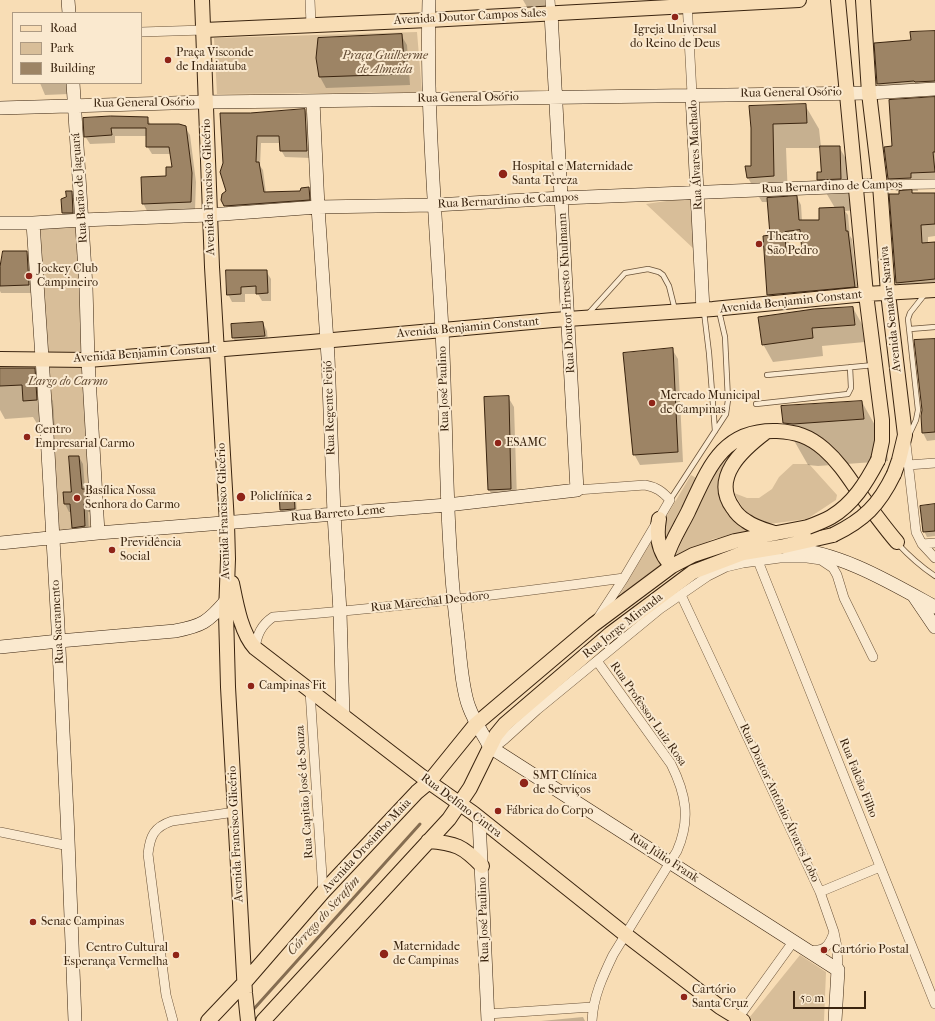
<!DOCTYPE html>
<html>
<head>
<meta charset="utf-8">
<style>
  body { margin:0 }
  #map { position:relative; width:935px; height:1021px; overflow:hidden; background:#f8ddb5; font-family:"IM FELL French Canon",serif }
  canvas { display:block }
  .legend { position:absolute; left:12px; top:12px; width:130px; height:72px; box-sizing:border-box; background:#fae9cf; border:1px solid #ad9a82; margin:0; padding:5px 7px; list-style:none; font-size:12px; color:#3a240f }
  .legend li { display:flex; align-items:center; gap:8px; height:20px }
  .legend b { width:20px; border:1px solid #ad9a82 }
  .scale { position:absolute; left:793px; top:991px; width:73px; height:18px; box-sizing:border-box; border:2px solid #3a240f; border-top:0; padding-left:5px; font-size:12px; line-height:14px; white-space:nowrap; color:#3a240f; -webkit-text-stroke:3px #fae9cf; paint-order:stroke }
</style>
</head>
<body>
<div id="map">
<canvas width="935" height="1021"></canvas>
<ul class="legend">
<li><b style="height:5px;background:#f8ddb5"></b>Road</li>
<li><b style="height:11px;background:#d8be99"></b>Park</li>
<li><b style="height:11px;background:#9d8465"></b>Building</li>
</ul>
<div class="scale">50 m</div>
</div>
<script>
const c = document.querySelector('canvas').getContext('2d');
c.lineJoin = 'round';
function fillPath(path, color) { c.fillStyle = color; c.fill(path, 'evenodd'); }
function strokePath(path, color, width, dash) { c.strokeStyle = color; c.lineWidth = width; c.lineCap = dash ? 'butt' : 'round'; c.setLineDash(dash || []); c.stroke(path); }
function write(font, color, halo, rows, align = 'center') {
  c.font = font + ' "IM FELL French Canon",serif'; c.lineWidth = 4; c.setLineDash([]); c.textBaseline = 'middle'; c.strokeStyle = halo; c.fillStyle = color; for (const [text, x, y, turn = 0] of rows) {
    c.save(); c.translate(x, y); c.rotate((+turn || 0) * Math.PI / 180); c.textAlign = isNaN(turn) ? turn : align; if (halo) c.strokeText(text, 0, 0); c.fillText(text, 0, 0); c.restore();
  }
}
fillPath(new Path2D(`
  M417 32 422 92 217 94 214 38Z
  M694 197 695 250 646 204Z
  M85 222 98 533 54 539 33 224Z
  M748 439 731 455 720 487 723 506 748 532 713 539 674 559 714 470 732 447Z
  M793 464H809L837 495 836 500 807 519 769 524 747 515 734 493 747 498H759L772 489 779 477Z
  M691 475 698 479 664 565 615 603Z
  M800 955 826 972 824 1021H753L749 1018Z`), '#d8be99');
fillPath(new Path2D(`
  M523 0H551L549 6 527 7Z
  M935 33V94L885 96 878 84 875 44 912 41Z
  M401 35 407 45 410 85 326 88 320 77 317 58Z
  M40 83H72L69 94 45 95Z
  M935 98V184L917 185 918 191H911L913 194H935V236L928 237V244L935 243V292L904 295 897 283 900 191H896L889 178 893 147Z
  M805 105 819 129 821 147H839L858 179 859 210 845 211 848 215 850 236 852 239 858 294 772 302 768 295 771 236 768 202H762L748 178 752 167V128ZM786 148H821L822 173 818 179 835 208 820 221H802L801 205 797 197 788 198ZM802 238 803 252H790L789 239Z
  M305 110 309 117 311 158 285 157 281 150V143H261L260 166 263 170 266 193 301 192 308 188 312 194 313 206 229 212 225 205 250 114Z
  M147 118 151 125 185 127 190 135 196 182 195 210 147 211 143 203 167 177 173 168 171 154H152L147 146V136H115V143L90 144 85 136 84 119Z
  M71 192 74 197 75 217 66 218 63 213 67 198Z
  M26 252 31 260 33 293H1L0 291V271Z
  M266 271 271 279V301H262L258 294H245V302H232L228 294Z
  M853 308 863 326 865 342 822 346 823 356 773 362 763 344Z
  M263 323 267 331 268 343 237 345 233 337Z
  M935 340V440L927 441 923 433Z
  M672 349 678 359 683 462 640 465 634 454Z
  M34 369 53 401 55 432H42L33 417 5 419 0 410V370Z
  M508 397 514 407 517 499 495 500 489 490Z
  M862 402 886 445 888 461 818 466 808 465 784 423Z
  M79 457 83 464 85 490H87L91 498 92 512H88L89 534 77 535 73 527 72 512H69L65 504 64 493H72Z
  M293 493 296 498 297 514 284 515 281 510 280 494Z
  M935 505V536L927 537 924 531Z
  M583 1017 585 1021H541Z`), '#0003');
strokePath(new Path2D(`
  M252 1011 420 824`), '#856d51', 3);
const building = new Path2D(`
  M935 31V81L915 82 914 81 877 84 874 43 911 40 910 32Z
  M402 34 405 74 319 77 316 58 318 38Z
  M935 97V152H933L935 172 911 173V178L888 179 884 147 892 146 889 100Z
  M806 104 807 123 773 124 774 176 747 178 745 166H751V128L749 106Z
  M305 109 307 151H280L279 136H257L256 162H259L264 192 300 191 301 188 309 187 310 200 224 206 221 200 222 194 226 191 220 172 223 163 220 113H250Z
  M111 116 148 117V124H179L186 126 192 173 191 202 142 204 141 177 166 176V167H172L169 147H146V128H111L112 135 84 137 83 118Z
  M820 146H840L841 179 817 180V172H821Z
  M912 190V193H935V224L921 225 922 243 935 242V279L896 283 889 194H899V191Z
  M66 191H72L73 213H62L61 199 66 197Z
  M797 196 799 220H819V208L844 207 846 231H848L855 287 767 295 763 236 770 235 767 198ZM800 230 802 251H786L785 232Z
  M3 251H27L29 285 0 286V267Z
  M226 270H267L268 293 256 294V286L241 287V294L227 295Z
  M853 307 855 325 812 328 813 338 762 345 758 317 814 309Z
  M263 322 265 336 232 338 231 324Z
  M935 339V432L922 433 921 416 922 410 914 340Z
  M673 348 678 452 633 455 623 353Z
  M0 368H35L37 400 23 401 22 385 0 386Z
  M509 396 511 489 488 490 484 397Z
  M862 401 864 419 793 424 783 423 781 406Z
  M69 456H79L82 489H87L88 504H84L85 526 72 528 70 504H64L63 492H71Z
  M294 492 295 509 280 510 279 493Z
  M935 504V531L923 532 920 506Z`);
fillPath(building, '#9d8465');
strokePath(building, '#3a240f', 1);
const lane = new Path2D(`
  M704 312 709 353 715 431
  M588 314 625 273 648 269 659 272 663 275 669 286 675 310
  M910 329 935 327
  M767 375 874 365
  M756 404 848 394 851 388 850 367
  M909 435 916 420 918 410 908 319 910 313 925 294
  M670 500 726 414 728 400 725 337 719 311
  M897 543C909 556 920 566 935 576`);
const street = new Path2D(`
  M310 0 311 24
  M550 0 551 13
  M687 1 692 94
  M141 32 204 30
  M880 185 935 184
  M906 444 916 532 922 544 935 558
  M908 465 935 463
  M577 490 645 485C656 487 662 491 670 500L624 578 598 618
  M922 544 935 543
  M758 561 935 1004
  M681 595 820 892 834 932 837 947 838 970
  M255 648C257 635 261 625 273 617 390 608 507 594 624 578
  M310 691 323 892
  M492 745 500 743 505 739 537 710 660 609 708 576 726 567 743 563 780 558H807L821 560 833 568 837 575 844 598 873 657
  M0 832 69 846
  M820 892 880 867
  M808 950C824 952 829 947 834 932
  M488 1014 592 1007
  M173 1021 166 995 148 854C150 836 154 827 172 821L235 812
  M592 1021C593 997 603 976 613 955L677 851C691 819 686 794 671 764L597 661
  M736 1021 793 942`);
const secondary = new Path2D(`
  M68 0 69 13
  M429 0C426 110 436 220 442 330 447 429 445 529 457 629 460 652 461 686 469 707 474 721 483 734 490 747L838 970 835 1021
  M73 83 86 287 88 360 98 533
  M692 94 703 310
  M313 101 318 207 328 357 334 514 340 612 343 716
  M0 108 206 102 299 101 869 93 935 89
  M0 223H33L82 220 209 215 318 207 434 205 562 198 880 185
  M33 223C52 489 66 755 75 1021
  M0 543 98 533 447 505 577 490 551 13
  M786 548C840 552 888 581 935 607
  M914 596 935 627
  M0 647 59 641 175 631C202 626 208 622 226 601
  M479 818 488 1021`);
const primary = new Path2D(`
  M202 0 212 267 227 523 228 559 226 613 228 687 245 993 248 1021
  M838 0 866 294 882 420V441L878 460
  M863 0 869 93 880 185 888 293 905 435 899 460 894 474
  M204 30 429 20 799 0
  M0 359 88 360 311 342 553 320 713 309 866 294 935 290
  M766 432C742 450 711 478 733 508 736 513 741 518 746 521 754 527 765 530 774 533
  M659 519C656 536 658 550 669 563
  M666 559C670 543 680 528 688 512 708 470 721 429 777 431 796 432 809 436 824 449 839 462 849 478 860 494 872 510 884 527 897 542
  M232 583C236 603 241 633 255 648L429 782 473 813 626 935 720 1007 743 1021
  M428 841C455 843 463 846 482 866
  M208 1021 245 982 323 892 417 792 429 782 476 724 593 625 672 566 693 555 735 541 808 527
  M263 1021 449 819 470 788 496 735 505 724 610 634 693 572 743 553 780 547 833 535`);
strokePath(lane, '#6a5238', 6);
strokePath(street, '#6a5238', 10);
strokePath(secondary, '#3a240f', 14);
strokePath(primary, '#3a240f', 16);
strokePath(lane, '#fae9cf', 4.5);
strokePath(street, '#fae9cf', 9);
strokePath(secondary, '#fae9cf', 13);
strokePath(primary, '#f8ddb5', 14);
const primaryBridge = new Path2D(`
  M808 527C816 524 824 521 831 517 853 504 866 483 878 460
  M833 535C864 520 879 505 894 474`);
strokePath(primaryBridge, '#3a240f', 16, []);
strokePath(primaryBridge, '#f8ddb5', 14);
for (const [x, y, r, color] of [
  [675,17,4,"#8f2418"],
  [168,60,4,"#8f2418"],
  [503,174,5,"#8f2418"],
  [759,244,4,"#8f2418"],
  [29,276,4,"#8f2418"],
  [652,403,4,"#8f2418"],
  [27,437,4,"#8f2418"],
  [498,443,4,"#8f2418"],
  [241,497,5,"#8f2418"],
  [77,498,4,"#8f2418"],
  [112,550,4,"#8f2418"],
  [251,686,4,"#8f2418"],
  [524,783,5,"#8f2418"],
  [498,811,4,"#8f2418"],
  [33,922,4,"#8f2418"],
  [824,950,4,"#8f2418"],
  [384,954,5,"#8f2418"],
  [176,955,4,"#8f2418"],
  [684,997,4,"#8f2418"]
]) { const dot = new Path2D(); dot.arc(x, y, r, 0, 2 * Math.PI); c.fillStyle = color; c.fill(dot); strokePath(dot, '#fae9cf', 1.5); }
write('12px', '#3a240f', '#fae9cf', [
  ["Avenida Doutor Campos Sales",470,17,-3],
  ["Rua General Osório",791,93,-1],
  ["Rua General Osório",468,98,-1],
  ["Rua General Osório",144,103,-1],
  ["Rua Álvares Machado",696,155,-93],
  ["Avenida Francisco Glicério",209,187,-92],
  ["Rua Bernardino de Campos",832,187,-2],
  ["Rua Barão de Jaguará",80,188,-94],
  ["Rua Bernardino de Campos",508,201,-3],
  ["Rua Doutor Ernesto Khulmann",567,293,-93],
  ["Avenida Benjamin Constant",791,302,-6],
  ["Avenida Senador Saraiva",891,309,-96],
  ["Avenida Benjamin Constant",468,328,-5],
  ["Avenida Benjamin Constant",145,354,-4],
  ["Rua José Paulino",444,389,-92],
  ["Rua Regente Feijó",330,408,-92],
  ["Avenida Francisco Glicério",224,511,-92],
  ["Rua Barreto Leme",338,514,-5],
  ["Rua Marechal Deodoro",430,602,-6],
  ["Rua Sacramento",58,622,-93],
  ["Rua Jorge Miranda",623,626,-38],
  ["Rua Professor Luiz Rosa",648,714,55],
  ["Rua Falcão Filho",858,778,68],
  ["Rua Capitão José de Souza",305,792,-94],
  ["Rua Doutor Antônio Álvares Lobo",779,803,65],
  ["Rua Delfino Cintra",461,806,37],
  ["Avenida Francisco Glicério",236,834,-93],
  ["Avenida Orosimbo Maia",367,846,-47],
  ["Rua Júlio Frank",664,858,33],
  ["Rua José Paulino",484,920,-92]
]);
write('12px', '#3a240f', '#fae9cf', [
  ["Igreja Universal",675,30,"center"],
  ["do Reino de Deus",675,44,"center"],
  ["Praça Visconde",176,53],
  ["de Indaiatuba",176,67],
  ["Hospital e Maternidade",512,167],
  ["Santa Tereza",512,181],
  ["Theatro",767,237],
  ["São Pedro",767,251],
  ["Jockey Club",37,269],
  ["Campineiro",37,283],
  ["Mercado Municipal",660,396],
  ["de Campinas",660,410],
  ["Centro",35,430],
  ["Empresarial Carmo",35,444],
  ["ESAMC",506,443],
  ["Basílica Nossa",85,491],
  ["Senhora do Carmo",85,505],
  ["Policlínica 2",250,497],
  ["Previdência",120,543],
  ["Social",120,557],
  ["Campinas Fit",259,686],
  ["SMT Clínica",533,776],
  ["de Serviços",533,790],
  ["Fábrica do Corpo",506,811],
  ["Senac Campinas",41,922],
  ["Maternidade",393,947],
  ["de Campinas",393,961],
  ["Centro Cultural",168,948,"right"],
  ["Esperança Vermelha",168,962,"right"],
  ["Cartório Postal",832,950],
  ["Cartório",692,990],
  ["Santa Cruz",692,1004]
], 'left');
write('italic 12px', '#624a32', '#fae9cf', [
  ["Praça Guilherme",385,56],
  ["de Almeida",385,70],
  ["Largo do Carmo",68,382]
]);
write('italic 13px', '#604930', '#fae9cf', [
  ["Córrego do Serafim",324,916,-48]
]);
</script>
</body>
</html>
